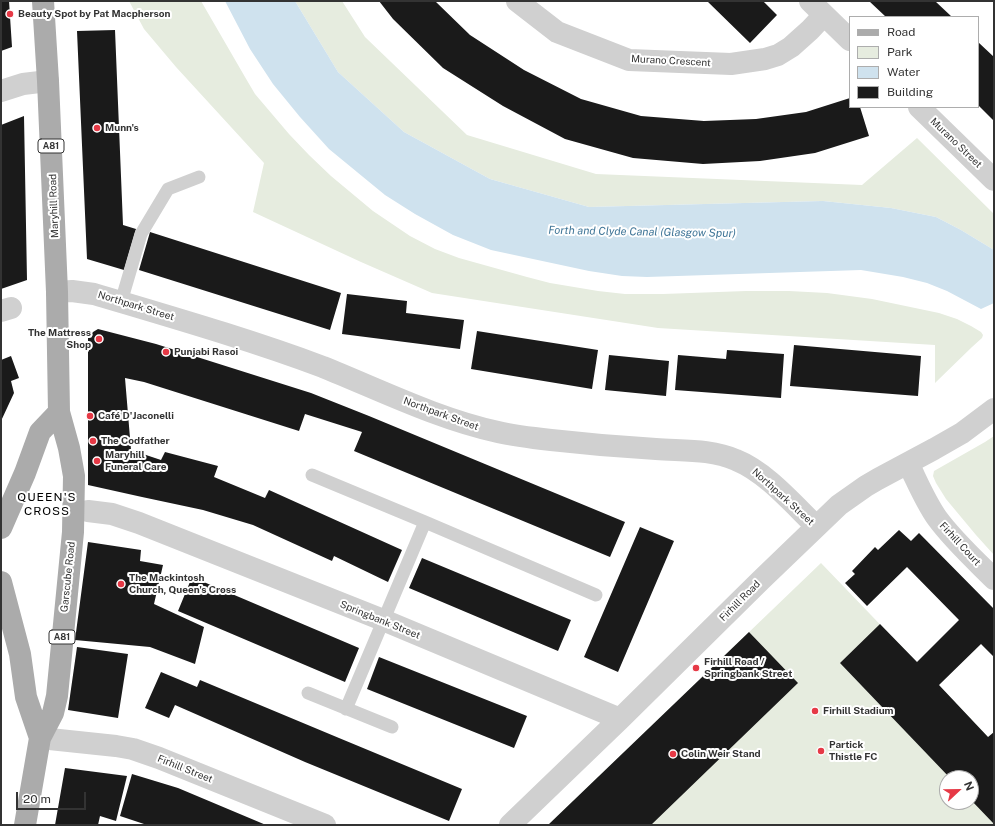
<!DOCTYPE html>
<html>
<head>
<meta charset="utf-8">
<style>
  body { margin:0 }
  #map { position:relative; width:995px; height:826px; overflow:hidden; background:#fff; font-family:"Public Sans",sans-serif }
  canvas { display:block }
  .frame { position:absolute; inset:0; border:2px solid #333; pointer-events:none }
  .legend { position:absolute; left:849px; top:16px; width:130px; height:92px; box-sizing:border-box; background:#fff; border:1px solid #adadad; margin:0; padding:5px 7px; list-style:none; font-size:12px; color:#333 }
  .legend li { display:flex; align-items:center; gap:8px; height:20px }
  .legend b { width:20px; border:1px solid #adadad }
  .north { position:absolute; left:939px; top:770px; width:40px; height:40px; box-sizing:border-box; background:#fff; border:1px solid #adadad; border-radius:50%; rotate:68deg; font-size:11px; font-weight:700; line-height:16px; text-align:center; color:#333 }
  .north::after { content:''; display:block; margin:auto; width:14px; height:18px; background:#e63946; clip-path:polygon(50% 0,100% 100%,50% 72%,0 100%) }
  .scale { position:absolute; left:16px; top:792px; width:70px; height:18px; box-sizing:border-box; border:2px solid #333; border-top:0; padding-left:5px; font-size:12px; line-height:14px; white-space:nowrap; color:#333; -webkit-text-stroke:3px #fff; paint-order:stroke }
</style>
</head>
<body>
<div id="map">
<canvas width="995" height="826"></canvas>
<div class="frame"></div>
<ul class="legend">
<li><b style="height:5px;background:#ababab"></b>Road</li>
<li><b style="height:11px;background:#e6ecdf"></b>Park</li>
<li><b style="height:11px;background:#cfe2ee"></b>Water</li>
<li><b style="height:11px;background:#1a1a1a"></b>Building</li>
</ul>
<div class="north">N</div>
<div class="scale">20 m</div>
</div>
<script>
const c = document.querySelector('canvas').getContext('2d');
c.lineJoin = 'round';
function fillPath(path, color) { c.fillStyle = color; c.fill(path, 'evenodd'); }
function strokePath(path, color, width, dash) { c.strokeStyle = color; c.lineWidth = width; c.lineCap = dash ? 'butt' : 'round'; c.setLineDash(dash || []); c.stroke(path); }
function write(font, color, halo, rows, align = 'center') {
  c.font = font + ' "Public Sans",sans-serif'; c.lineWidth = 4; c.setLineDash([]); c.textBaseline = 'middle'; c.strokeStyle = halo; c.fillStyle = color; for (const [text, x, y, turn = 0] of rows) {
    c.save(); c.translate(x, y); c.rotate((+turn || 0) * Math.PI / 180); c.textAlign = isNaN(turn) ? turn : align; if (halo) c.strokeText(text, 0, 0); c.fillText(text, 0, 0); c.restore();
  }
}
fillPath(new Path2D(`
  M129 1H201L245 77 255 94 289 134 309 155 331 176 373 211 410 236 435 249 459 258 527 277 550 283 598 291 625 294H663L746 291H789L827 293 872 299 939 313 957 319 971 326 981 332 983 335 982 338 972 347 935 383V345L658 328 432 293 361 262 253 212 264 163 176 67 144 29Z
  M295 1H342L365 37 467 135 596 174 862 185 917 138 994 214V250L961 230 936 217 891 208 823 201 589 207 490 179 404 132 338 72Z
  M994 436V555L976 535 946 499 936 483 933 476 934 471 985 442Z
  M821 563 994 743V825H548ZM947 778H971V802H947Z`), '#e6ecdf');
fillPath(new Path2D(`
  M225 1H295L338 72 404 132 490 179 589 207 823 201 891 208 936 217 961 230 994 250V303L981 309 947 291 927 283 903 277 861 270 647 277 622 276 589 271 491 250 453 235 415 214 385 195 329 149 300 117 273 84 250 49Z`), '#cfe2ee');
fillPath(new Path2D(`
  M1 1H9L12 47 1 51Z
  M379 1H435L470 35 524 70 581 99 641 116 704 121 756 119 806 112 850 98V107H860L869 136 815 153 760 161 703 164 633 158 565 139 503 106 443 68 393 19Z
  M707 1H763L777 15 750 43Z
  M869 1H935L952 17H886Z
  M115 30 123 225 136 229 124 270 87 259 77 31Z
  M978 42 994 57V121L978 105Z
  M24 116 27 280 1 289V125Z
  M150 232 341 293 330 330 139 270Z
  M347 294 407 301 406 313 464 320 460 349 342 334Z
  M98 329 156 344 311 393 369 416 625 522 610 557 354 451 362 432 305 414 299 431 144 382 125 378 131 450 161 460 165 452 218 466 214 477 265 498 269 490 402 550 388 582 334 556 332 561 253 525 203 510 142 497 88 485V335Z
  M477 331 598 350 592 389 471 369Z
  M794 345 921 356 918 396 790 386Z
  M727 350 784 354 781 398 675 390 678 355 726 359Z
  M609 355 669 361 666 396 605 390Z
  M11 356 19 378 11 381 14 393 1 421V360Z
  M640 527 674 541 618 672 584 657Z
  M899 530 911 541 919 533 994 609V657L981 644 939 685 988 737 994 732V824L971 800V778H950L840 663 880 624 917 662 959 620 907 567 867 606 845 583 855 574 852 571 875 547 878 550Z
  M88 542 141 550 140 561 163 565 154 604 204 627 195 664 150 647 75 640Z
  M422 558 571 620 558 651 409 588Z
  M192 577 359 648 345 682 178 611Z
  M749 632 798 683 651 825H548Z
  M77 647 128 654 118 718 68 710Z
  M379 657 527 716 514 748 367 689Z
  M161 672 197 687 200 680 339 738 462 789 449 821 305 762 175 705 169 718 145 708Z
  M65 768 127 776 116 821 100 816 98 825H55Z
  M132 774 178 788 266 825H147L120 816Z`), '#1a1a1a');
strokePath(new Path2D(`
  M121 302 141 234 168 189 199 177
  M312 475 425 522 596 595
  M308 693 392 727
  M346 709 425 522`), '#d0d0d0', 13);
strokePath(new Path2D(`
  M517 1 557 32 629 60 731 64 765 59 778 55 791 47 810 30 824 15
  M810 1 850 40
  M1 91 23 84 48 81
  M919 107 994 180
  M57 292 72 291 94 294C171 317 248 339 323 367 380 390 438 419 498 432 515 436 533 438 551 440 586 444 621 447 656 449 683 451 711 449 736 460 766 472 793 504 816 526
  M1 311 11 308
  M908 463C917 481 925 501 937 518 953 540 974 559 994 579
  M88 511 112 514 139 523 383 620 620 719
  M40 738 116 746 133 749 159 758 325 825
  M510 825 620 719 761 580 839 505 866 486 878 479 934 449 962 433 994 409`), '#d0d0d0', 22);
strokePath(new Path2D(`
  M1 528 25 473 40 432 59 412
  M1 582 20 654 26 697 40 738
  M25 825 40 738 53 713 57 696 73 532 74 476 69 448 59 412 57 292 48 81 43 1`), '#ababab', 22);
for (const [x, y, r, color] of [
  [10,14,4,"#e63946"],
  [97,128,4,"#e63946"],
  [99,339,4,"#e63946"],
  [166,352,4,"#e63946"],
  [90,416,4,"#e63946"],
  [93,441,4,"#e63946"],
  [97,461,4,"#e63946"],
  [121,584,4,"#e63946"],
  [696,668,4,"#e63946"],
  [815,711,4,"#e63946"],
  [821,751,4,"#e63946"],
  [673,754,4,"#e63946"]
]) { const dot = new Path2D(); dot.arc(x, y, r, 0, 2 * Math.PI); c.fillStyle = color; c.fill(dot); strokePath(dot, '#fff', 1.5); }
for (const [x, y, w] of [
  [51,146,26],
  [62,637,26]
]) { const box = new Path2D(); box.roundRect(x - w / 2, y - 7, w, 14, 3); c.fillStyle = '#fff'; c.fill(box); strokePath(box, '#333', 1); }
write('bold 9px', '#333', null, [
  ["A81",51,146],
  ["A81",62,637]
]);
write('bold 10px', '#333', '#fff', [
  ["Beauty Spot by Pat Macpherson",18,14],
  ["Munn's",105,128],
  ["The Mattress",91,333,"right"],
  ["Shop",91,345,"right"],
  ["Punjabi Rasoi",174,352],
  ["Café D'Jaconelli",98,416],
  ["The Codfather",101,441],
  ["Maryhill",105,455],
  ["Funeral Care",105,467],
  ["The Mackintosh",129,578],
  ["Church, Queen's Cross",129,590],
  ["Firhill Road /",704,662],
  ["Springbank Street",704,674],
  ["Firhill Stadium",823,711],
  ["Partick",829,745],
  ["Thistle FC",829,757],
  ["Colin Weir Stand",681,754]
], 'left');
write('10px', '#333', '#fff', [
  ["Murano Crescent",671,61,3],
  ["Murano Street",956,143,44],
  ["Maryhill Road",54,206,-92],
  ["Northpark Street",136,306,17],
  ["Northpark Street",441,414,20],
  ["Northpark Street",783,497,42],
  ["Firhill Court",960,544,47],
  ["Garscube Road",68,577,-84],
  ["Firhill Road",740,601,-45],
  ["Springbank Street",380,620,22],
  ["Firhill Street",185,769,22]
]);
write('italic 11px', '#3f7597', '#fff', [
  ["Forth and Clyde Canal (Glasgow Spur)",642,232,1]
]);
c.letterSpacing = '1px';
write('12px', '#000', '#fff', [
  ["QUEEN'S",47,497],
  ["CROSS",47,511]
]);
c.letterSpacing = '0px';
</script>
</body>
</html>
